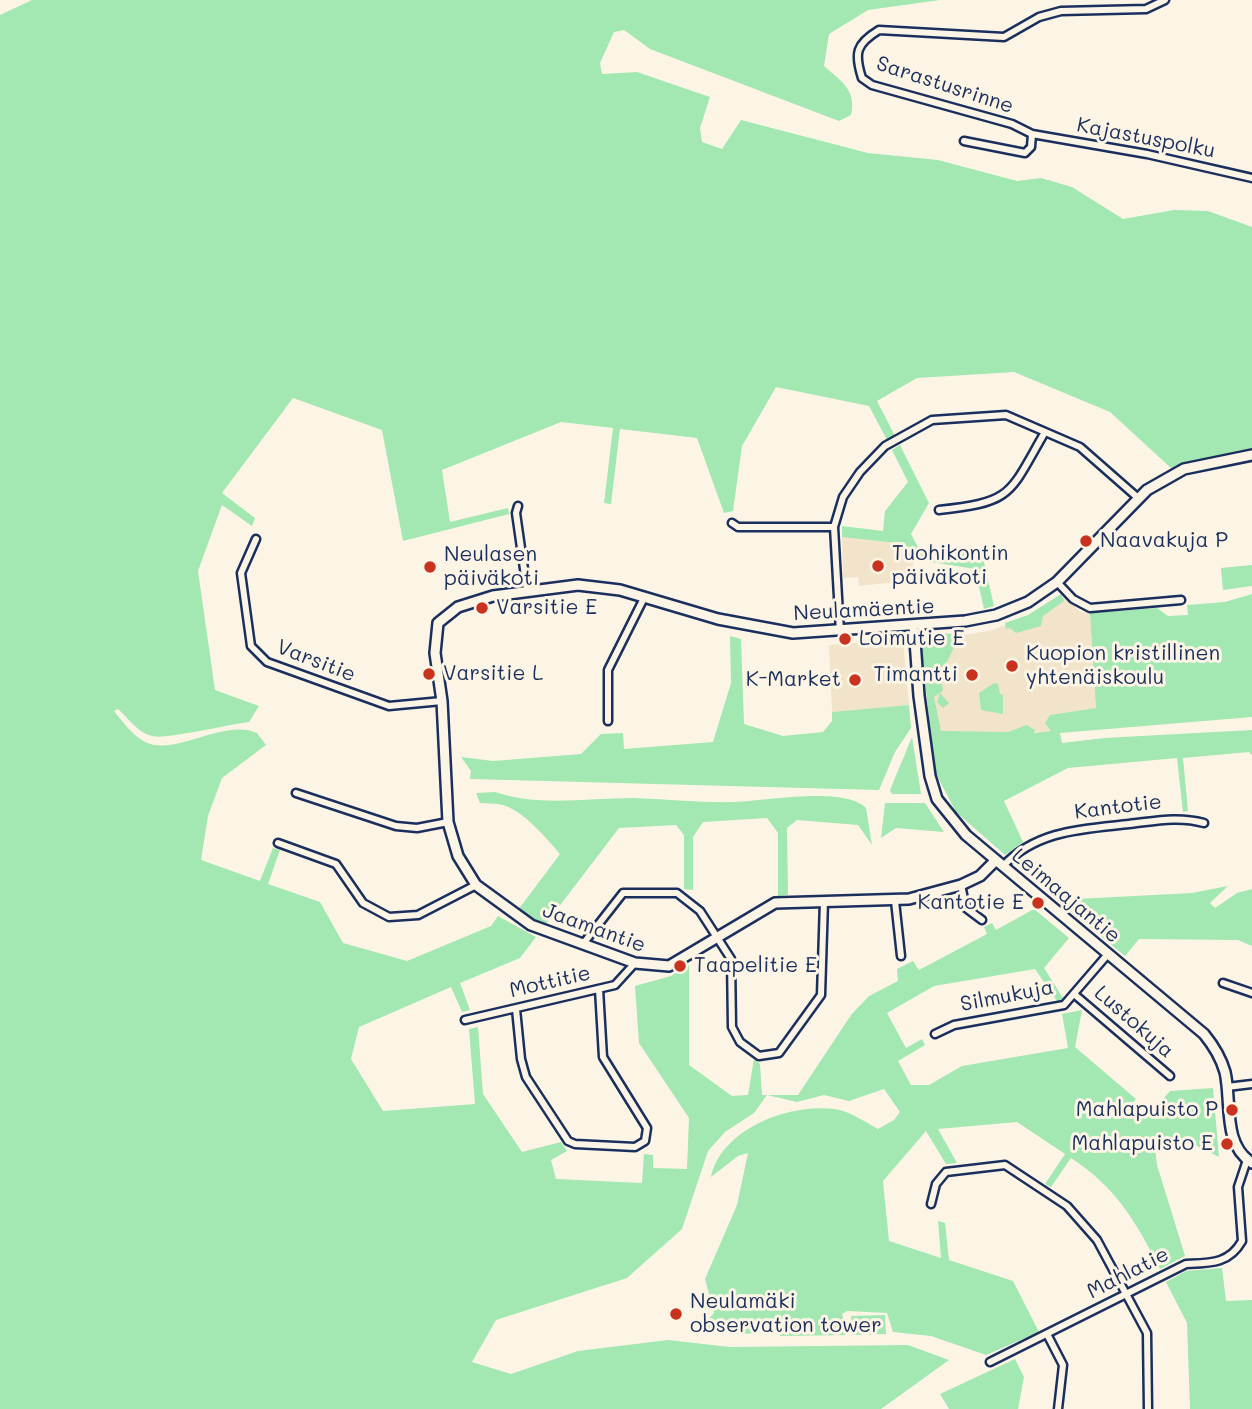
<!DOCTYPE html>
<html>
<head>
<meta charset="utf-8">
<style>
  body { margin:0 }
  canvas { display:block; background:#fcf5e5 }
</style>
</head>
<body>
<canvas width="1252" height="1409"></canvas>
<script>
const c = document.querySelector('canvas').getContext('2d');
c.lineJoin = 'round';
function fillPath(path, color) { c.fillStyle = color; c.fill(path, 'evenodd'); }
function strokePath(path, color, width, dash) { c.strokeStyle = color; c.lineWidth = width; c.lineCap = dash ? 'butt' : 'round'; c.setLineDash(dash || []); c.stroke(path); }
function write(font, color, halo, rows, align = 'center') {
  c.font = font + ' Mali,sans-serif'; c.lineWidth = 6; c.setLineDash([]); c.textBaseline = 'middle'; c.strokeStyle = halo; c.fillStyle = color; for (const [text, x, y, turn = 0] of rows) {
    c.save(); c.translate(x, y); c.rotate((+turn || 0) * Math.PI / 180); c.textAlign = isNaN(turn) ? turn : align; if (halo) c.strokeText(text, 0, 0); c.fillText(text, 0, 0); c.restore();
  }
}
fillPath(new Path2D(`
  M842 537 905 544 913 559 914 573 897 582 859 586 858 577 843 578Z
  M1060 595 1081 612 1090 613 1096 708 1050 715 1045 723 1052 731 931 739 925 669 954 637 992 630 1029 616Z
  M903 639 909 705 832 712 829 645Z`), '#f2e4cb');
fillPath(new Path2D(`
  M32 0H940L868 10 829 34 824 66C841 81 857 90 851 115L839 121 650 49 624 30 614 32 600 63 602 74 637 72 710 97 700 128 702 142 722 149 741 120 868 153 938 160 1017 181 1041 178 1072 187 1123 219 1174 210 1208 211 1252 227V453L1171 468 1110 412 1014 372 917 378 877 401 895 436 887 440 869 406 776 387 742 446 733 511 724 513 697 438 620 429 611 504 604 503 613 428 561 422 442 470 450 522 508 508 509 514 403 541 382 430 293 398 222 493 255 518 252 526 222 505 198 571 215 690 259 706 249 722C230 724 165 740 152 736 138 733 128 718 118 709L114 711C123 722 132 735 145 742 175 757 223 718 257 733L266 745 222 778 208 816 201 860 260 881 273 848 280 850 268 884 320 902 343 943 407 961 491 926 498 916 536 937 520 958 460 983 470 1010 462 1012 451 987 359 1027 351 1059 383 1111 475 1104 469 1029 478 1027 483 1094 522 1152 561 1142 567 1151 551 1160 556 1179 642 1183 644 1154 653 1155V1168L687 1169 689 1118 639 1043 635 986 671 976 689 965V1065L732 1096 748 1095 754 1059 760 1064 762 1095H798L851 1015 869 996 898 981 897 969 913 961 919 970 987 934 984 927 992 923 996 930 1034 909 1069 938 1044 968 1063 998 1060 1001H1057L1035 969 934 986 887 1013 906 1048 922 1039 925 1045 898 1061 911 1085H929L962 1066 1068 1048 1062 1014 1082 1010 1075 1047 1136 1099 1131 1105 1146 1119 1170 1091 1213 1088 1219 1157 1191 1143 1155 1147 1157 1165 1185 1256 1160 1269C1136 1222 1117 1188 1071 1158L1051 1187 1045 1184 1065 1154 1017 1122 938 1129 957 1163 946 1164 926 1131 883 1181 889 1241 941 1258 938 1221 945 1223 949 1260 1013 1281 1039 1332 986 1355 931 1336 893 1332 887 1313 847 1311 842 1314 849 1335 780 1336 776 1325 764 1320 759 1333 740 1334 702 1326 714 1313 705 1279 737 1205 748 1153 738 1156 711 1177C721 1129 789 1103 834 1109 849 1111 864 1121 878 1129L894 1120 900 1112 884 1089 849 1101 824 1095 797 1102 767 1095 754 1113 725 1132 708 1151 682 1229 627 1278 496 1320 472 1362 511 1374 578 1351 668 1340 730 1347 908 1345 949 1360 881 1409H0V15Z
  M900 445 929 503 911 534 920 551 981 549 994 606 984 609 975 569 913 559 905 544 842 537V526L883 531 885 511 908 482 892 450Z
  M1252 565V586L1223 590 1221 568Z
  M1061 594 1064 601 1043 616 1041 626 1016 633 1010 628 1006 629 1005 623 1028 615Z
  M1252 594V717L1060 733 1062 743 1104 738 1252 730V755L1249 752 1183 758 1188 811 1183 812 1177 758 1068 768 1004 801 1023 842 1005 855 956 812 934 770 922 650 927 640 945 633 957 635 960 641C949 649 953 660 939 669L943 690 940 693 949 703 943 708 937 702 940 693 934 697 941 731 1008 732 1027 725 1035 730 1034 733 1051 731 1045 723 1050 715 1096 708 1090 613 1157 608 1168 616 1188 615 1187 605 1225 602Z
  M730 636 741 639 744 724 783 736 823 732 832 721V712L909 705 911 728 895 752 879 790 470 779 471 771 461 757 493 761 581 754 601 734 623 733 624 749 713 742 731 683Z
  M994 683 998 684 1000 694 1003 695V714L981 710 979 693Z
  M912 737 921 794H892L890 790Z
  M495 792C539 807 587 798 633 798 667 799 702 803 735 802 766 801 844 786 866 808L872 845 858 825 797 820 787 828 788 895 778 896V833L767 818 703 822 693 837V890L684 889V835L676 825 619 828 545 925 518 910 560 854C546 838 525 812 503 805 497 803 487 804 480 803L476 793Z
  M885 803H925L944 832 896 828 881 838Z
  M1228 886 1210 903 1215 908 1237 893 1252 889V946L1238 940 1139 939 1125 956 1057 900 1192 893Z
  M1222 1268 1226 1301 1252 1300V1409H1190L1187 1323 1166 1282 1186 1271Z
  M885 1315 886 1334 852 1335 851 1316Z
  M1015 1359 1024 1377 1018 1409H949L940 1394Z`), '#a3e7b2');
const street = new Path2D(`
  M1032 134 1147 154 1252 178
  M964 141 1025 153 1031 147 1032 134 1012 124 872 85 862 78C854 53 856 44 879 30L1004 37 1039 17 1061 11 1146 9 1165 0
  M518 506 516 513 527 590
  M939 510C1014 502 1009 494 1045 432
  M732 523 738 527H834
  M256 539 241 573 251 646 267 662 389 706 442 701
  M1057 582 1073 599 1090 608 1181 600
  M840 632 834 527 843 497 860 472 885 446 932 420 1006 415 1080 447 1137 497
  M608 721V670L644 598
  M296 793 396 826 417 828 448 822
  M278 843 336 864 363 903 389 917 418 915 476 885
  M1003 866C1037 830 1083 829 1129 824 1156 821 1178 816 1204 823
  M961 885 966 908 982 920
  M895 901 901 956
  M583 944 623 893H677L700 911 731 959 732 1027 740 1042 759 1056 779 1053 821 995 824 901
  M1223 983 1252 993
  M1074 994 1170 1076
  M516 1009 521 1059 526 1077 568 1141 575 1144 635 1147 645 1141 647 1128 603 1057 599 989
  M465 1020 615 985 635 963
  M935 1034 954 1025 1064 1005 1108 954
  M1227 1087 1252 1084
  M931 1204 936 1184 946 1172 1005 1165 1067 1206 1097 1240 1147 1333 1148 1409
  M1047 1334 1063 1365 1058 1409
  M990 1362 1186 1264C1210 1263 1229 1264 1242 1241L1238 1187 1247 1160`);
const secondary = new Path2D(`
  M914 627 919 696 930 776 937 799 966 835 1204 1034C1213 1045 1221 1058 1225 1072 1232 1102 1222 1144 1252 1163
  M996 860 980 876 961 885 909 899 775 903 669 966 635 963 531 925 476 885 458 856 448 822 442 701 435 653 438 623 458 607 493 596 578 585 620 590 718 619 793 633 965 621 996 615 1028 602 1057 582 1147 490 1184 469 1252 455`);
strokePath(street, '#1b2f5e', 11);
strokePath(secondary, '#1b2f5e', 14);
strokePath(street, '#fcf5e5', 6);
strokePath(secondary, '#fcf5e5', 9);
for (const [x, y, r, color] of [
  [1086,541,7,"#c8321e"],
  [878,566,7,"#c8321e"],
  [430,567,7,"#c8321e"],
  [482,608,7,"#c8321e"],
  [845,639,7,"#c8321e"],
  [1012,666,7,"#c8321e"],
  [429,674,7,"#c8321e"],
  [972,675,7,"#c8321e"],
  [855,680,7,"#c8321e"],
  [1038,903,7,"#c8321e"],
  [680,966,7,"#c8321e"],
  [1232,1110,7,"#c8321e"],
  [1227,1144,7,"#c8321e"],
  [676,1314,7,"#c8321e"]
]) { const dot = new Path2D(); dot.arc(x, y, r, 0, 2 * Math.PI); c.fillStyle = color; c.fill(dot); strokePath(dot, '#fcf5e5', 2.5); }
write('21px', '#1b2f5e', '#fcf5e5', [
  ["Sarastusrinne",945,85,18],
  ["Kajastuspolku",1146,138,11],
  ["Neulamäentie",864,610,-3],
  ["Varsitie",316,661,21],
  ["Kantotie",1118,807,-7],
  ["Leimaajantie",1066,896,40],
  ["Jaamantie",594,928,20],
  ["Mottitie",550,982,-13],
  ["Silmukuja",1007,996,-11],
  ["Lustokuja",1134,1022,41],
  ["Mahlatie",1128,1273,-27]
]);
write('21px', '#1b2f5e', '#fcf5e5', [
  ["Naavakuja P",1100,541],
  ["Tuohikontin",892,554],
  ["päiväkoti",892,578],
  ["Neulasen",444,555],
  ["päiväkoti",444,579],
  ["Varsitie E",496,608],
  ["Loimutie E",859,639],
  ["Kuopion kristillinen",1026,654],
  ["yhtenäiskoulu",1026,678],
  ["Varsitie L",443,674],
  ["Timantti",958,675,"right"],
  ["K-Market",841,680,"right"],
  ["Kantotie E",1024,903,"right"],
  ["Taapelitie E",694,966],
  ["Mahlapuisto P",1218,1110,"right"],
  ["Mahlapuisto E",1213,1144,"right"],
  ["Neulamäki",690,1302],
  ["observation tower",690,1326]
], 'left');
</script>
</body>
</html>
